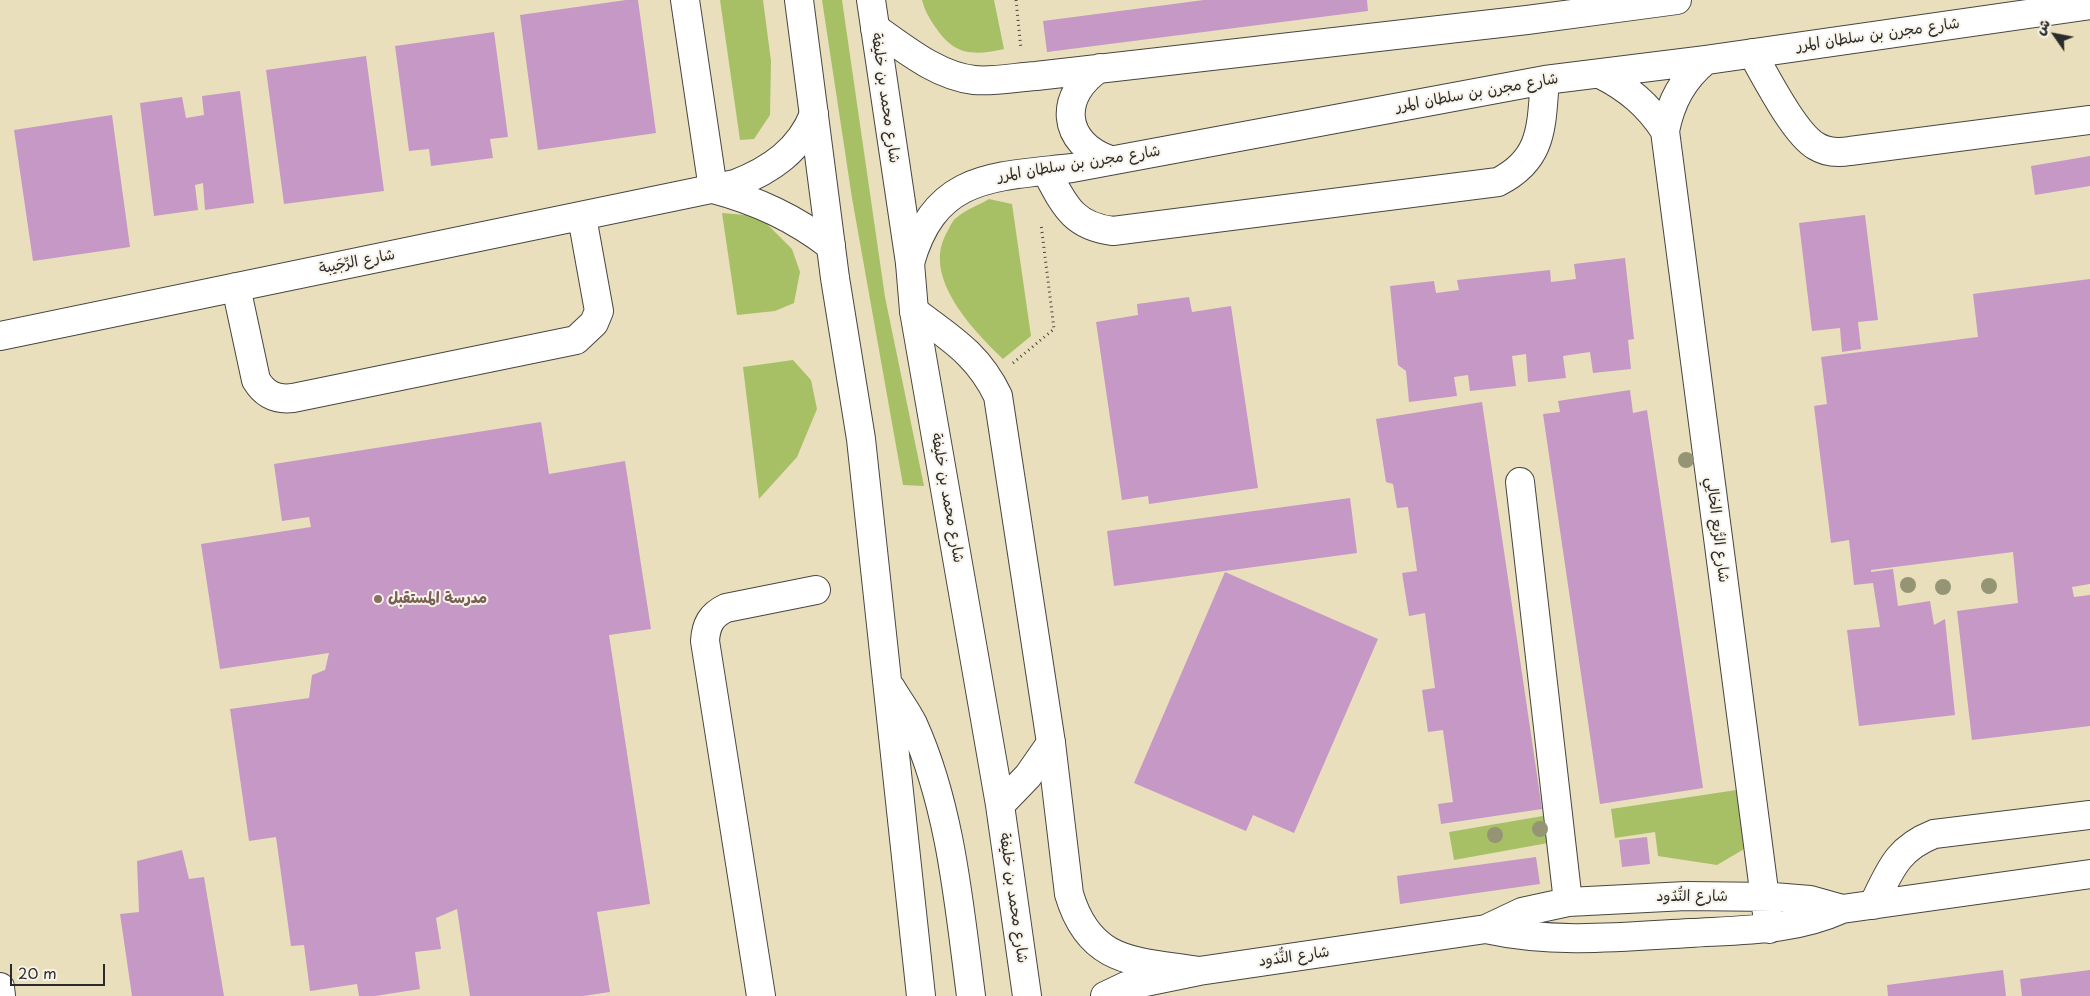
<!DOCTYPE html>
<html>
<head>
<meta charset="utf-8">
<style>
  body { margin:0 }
  #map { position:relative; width:2090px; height:996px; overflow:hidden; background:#eadfbc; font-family:"Playpen Sans","Playpen Sans Arabic",sans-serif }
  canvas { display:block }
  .north { position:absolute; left:2030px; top:10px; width:50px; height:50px; -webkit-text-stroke:4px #f7f3e8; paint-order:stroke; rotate:303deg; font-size:14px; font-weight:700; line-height:20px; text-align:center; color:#2b2b2b }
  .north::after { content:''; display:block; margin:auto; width:18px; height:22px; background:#2b2b2b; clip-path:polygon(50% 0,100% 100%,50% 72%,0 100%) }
  .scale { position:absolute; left:10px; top:964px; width:95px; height:22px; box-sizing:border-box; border:2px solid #2b2b2b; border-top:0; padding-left:6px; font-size:15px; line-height:18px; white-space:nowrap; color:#2b2b2b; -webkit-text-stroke:4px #f7f3e8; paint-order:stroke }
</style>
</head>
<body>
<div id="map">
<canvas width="2090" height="996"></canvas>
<div class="north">ش</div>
<div class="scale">20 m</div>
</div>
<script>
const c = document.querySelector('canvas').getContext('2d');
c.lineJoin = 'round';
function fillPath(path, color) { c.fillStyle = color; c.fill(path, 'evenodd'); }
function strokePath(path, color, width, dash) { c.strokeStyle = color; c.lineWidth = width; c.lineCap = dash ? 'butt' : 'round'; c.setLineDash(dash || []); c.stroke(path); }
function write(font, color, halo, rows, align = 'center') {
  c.font = font + ' "Playpen Sans","Playpen Sans Arabic",sans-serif'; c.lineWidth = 4; c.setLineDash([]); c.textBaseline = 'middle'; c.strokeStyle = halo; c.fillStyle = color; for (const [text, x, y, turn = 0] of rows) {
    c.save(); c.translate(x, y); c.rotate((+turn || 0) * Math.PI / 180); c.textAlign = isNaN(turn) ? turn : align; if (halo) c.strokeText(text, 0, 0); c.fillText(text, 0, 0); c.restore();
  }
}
fillPath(new Path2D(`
  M720 0H763L771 61 770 115 754 139 740 140Z
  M822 0H842L885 297 924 486 903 485 852 198Z
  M922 0H994L1004 49C973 56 954 55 936 28 929 18 925 11 922 0Z
  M989 199 1012 204 1031 336 1003 359C974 331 922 278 946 234 949 229 952 221 956 218 965 210 979 205 989 199Z
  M722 213 759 216 792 249 800 272 794 303 775 311 737 315Z
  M793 360 811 380 817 409 797 457 759 499 743 367Z
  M1743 789 1751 845 1717 865 1658 856 1655 832 1615 838 1611 809Z
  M1543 816 1548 843 1454 860 1449 832Z`), '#a7c066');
fillPath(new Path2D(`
  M626 0H638L656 133 538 150 520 15Z
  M1204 0H1367L1368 11 1047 52 1043 21Z
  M494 32 508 137 490 139 493 158 431 166 429 149 409 151 395 46Z
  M366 56 384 191 284 204 266 70Z
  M240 91 254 203 205 210 203 183 195 185 198 210 154 216 140 103 182 97 186 118 204 115 202 96Z
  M112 115 130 247 33 261 14 130Z
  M2090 156V186L2035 195 2031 166Z
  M1865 215 1878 320 1858 322 1861 349 1842 352 1840 328 1812 331 1799 223Z
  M1625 258 1634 339 1628 340 1631 369 1593 373 1590 352 1563 356 1566 378 1528 382 1526 354 1512 356 1516 386 1470 391 1468 375 1454 377 1457 396 1409 402 1406 371 1398 365 1390 286 1434 281 1436 293 1459 290 1457 280 1550 270 1551 282 1576 279 1574 264Z
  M2090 279V584L2072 587 2074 597 2090 595V726L1972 740 1957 611 2018 603 2013 552 1871 570V572L1893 569 1898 606 1930 601 1934 625 1945 619 1955 715 1859 726 1847 630 1880 627 1873 583 1854 585 1849 540 1831 543 1814 406 1827 404 1821 357 1978 337 1973 294Z
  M1189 297 1192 312 1231 306 1258 488 1149 504 1148 496 1122 500 1096 322 1138 315 1137 304Z
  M1630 390 1633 413 1647 410 1703 788 1600 804 1543 414 1560 412 1558 401Z
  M1482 402 1542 809 1441 824 1438 804 1453 802 1443 730 1428 732 1422 690 1435 688 1425 613 1409 616 1402 573 1417 571 1408 507 1397 508 1393 484 1386 482 1376 419Z
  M541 422 549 474 625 461 651 629 609 635 650 904 597 912 610 992 583 996H470L457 909 436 918 441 949 415 952 420 989 375 996H359L357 984 310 991 304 945 291 946 276 837 249 841 230 709 309 698 312 675 325 670 329 653 220 669 201 544 311 527 309 517 282 521 274 464Z
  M1350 498 1357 553 1114 586 1107 531Z
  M1225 572 1378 639 1294 833 1253 815 1246 831 1134 783Z
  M1647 837 1650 864 1622 867 1619 840Z
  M182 850 189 879 204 877 224 996H132L120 914 139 912 137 861Z
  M1536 857 1540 884 1400 904 1397 876Z
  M2003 970 2006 996H1888L1887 985Z
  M2090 970V996H2022L2020 979Z`), '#c598c6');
const minor = new Path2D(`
  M685 0 713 189
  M875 28C904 48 937 76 974 80 994 82 1017 77 1036 76L1527 20 1677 0
  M1752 53C1766 77 1794 133 1816 146 1827 153 1838 153 1850 151L2090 120
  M1706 60C1683 79 1671 101 1665 131L1769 929
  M1100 68C1058 95 1061 143 1110 160
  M1600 74C1628 88 1648 105 1665 131
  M1046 171C1064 204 1072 226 1113 231L1498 182C1544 159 1541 125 1545 80
  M713 189C758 201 794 218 831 246
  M910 263C935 174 993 177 1072 168L1545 80 1706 60 2090 5
  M236 287 256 380C265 395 276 400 293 398L576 340 594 323 599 311 582 217
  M914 311C950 338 978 354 998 396L1051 743 1069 894C1090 965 1136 961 1199 971
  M0 336 735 184C771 170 800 150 814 114
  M1520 482 1568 902
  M1873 905C1890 871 1896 849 1934 834L2090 815
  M1486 929C1554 944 1621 937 1690 933 1743 930 1793 931 1842 909L2090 874
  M0 987 1 996
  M761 996 705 641C706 625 711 615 726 608L816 590
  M1105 996 1126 986 1199 971 1486 929 1522 912 1568 902 1686 896 1773 897 1810 900 1842 909`);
const major = new Path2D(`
  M799 0 835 278 861 439 921 996
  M871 0 910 263 914 311 1000 805 1027 996
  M891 688C898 700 907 712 913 724 951 808 959 905 971 996
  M1000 805 1028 776 1051 743`);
strokePath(minor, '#484641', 30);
strokePath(major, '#484641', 30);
strokePath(new Path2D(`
  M1016 0 1021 49
  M1013 363 1054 329 1041 224`), '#484641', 3, [1, 4]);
strokePath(minor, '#fff', 28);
strokePath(major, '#fff', 28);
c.fillStyle = '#959576';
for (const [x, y] of [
  [1686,460],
  [1908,585],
  [1989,586],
  [1943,587],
  [1540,829],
  [1495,835]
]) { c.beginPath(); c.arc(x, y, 8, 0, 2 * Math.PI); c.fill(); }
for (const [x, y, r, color] of [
  [378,599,5,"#8d6e63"]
]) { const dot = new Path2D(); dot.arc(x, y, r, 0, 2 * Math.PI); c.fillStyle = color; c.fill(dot); strokePath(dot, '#f7f3e8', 2); }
write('15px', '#2b2b2b', '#f7f3e8', [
  ["شارع مجرن بن سلطان المرر",1878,35,-8],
  ["شارع مجرن بن سلطان المرر",1477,93,-10],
  ["شارع محمد بن خليفة",885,98,82],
  ["شارع مجرن بن سلطان المرر",1079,164,-9],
  ["شارع الرِّجَيبة",357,262,-11],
  ["شارع محمد بن خليفة",947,498,80],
  ["شارع الرُّبع الخالِي",1717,530,83],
  ["شارع النُّدُود",1692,897],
  ["شارع محمد بن خليفة",1013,898,82],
  ["شارع النُّدُود",1294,957,-8]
]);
write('bold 15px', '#785e54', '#f7f3e8', [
  ["مدرسة المستقبل",388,599]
], 'left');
</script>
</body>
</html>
